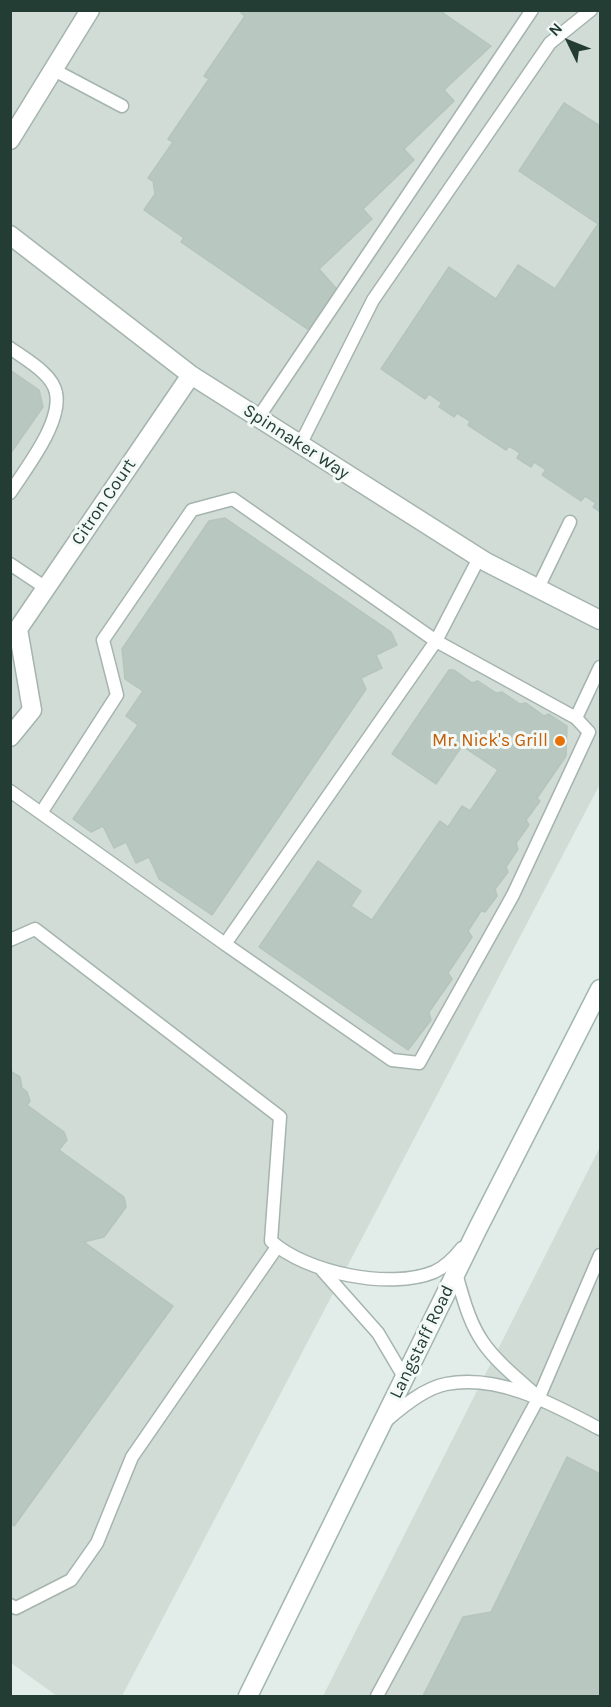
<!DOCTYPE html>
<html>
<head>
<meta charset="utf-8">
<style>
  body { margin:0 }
  #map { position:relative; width:611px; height:1707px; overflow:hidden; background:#e2ece8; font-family:Karla,sans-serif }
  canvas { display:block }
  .frame { position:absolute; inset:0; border:12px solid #233d35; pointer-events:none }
  .north { position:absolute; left:539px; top:12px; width:60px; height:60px; -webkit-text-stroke:4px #f3f9f6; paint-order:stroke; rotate:313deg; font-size:16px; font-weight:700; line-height:24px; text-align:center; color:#233d35 }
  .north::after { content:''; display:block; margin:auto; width:21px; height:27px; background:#233d35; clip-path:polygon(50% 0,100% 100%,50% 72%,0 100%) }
</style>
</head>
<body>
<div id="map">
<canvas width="611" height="1707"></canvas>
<div class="frame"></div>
<div class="north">N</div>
</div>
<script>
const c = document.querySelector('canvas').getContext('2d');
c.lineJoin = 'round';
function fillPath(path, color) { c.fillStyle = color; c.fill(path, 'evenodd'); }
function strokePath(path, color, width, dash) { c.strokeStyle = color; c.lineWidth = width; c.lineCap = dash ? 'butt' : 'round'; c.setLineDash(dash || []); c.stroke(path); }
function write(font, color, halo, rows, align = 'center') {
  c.font = font + ' Karla,sans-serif'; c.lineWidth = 6; c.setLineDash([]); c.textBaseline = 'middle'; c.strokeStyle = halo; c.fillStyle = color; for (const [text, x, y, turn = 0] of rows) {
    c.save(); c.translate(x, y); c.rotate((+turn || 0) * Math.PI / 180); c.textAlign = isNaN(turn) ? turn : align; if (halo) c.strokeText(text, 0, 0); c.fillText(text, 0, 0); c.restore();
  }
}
fillPath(new Path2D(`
  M11 11H600V784L122 1696H57L11 1663Z
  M600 1147V1696H323Z`), '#d1dcd6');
const building = new Path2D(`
  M243 10H445L443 13 491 46 444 90 454 101 404 149 414 160 363 209 372 219 319 269 341 294 313 333 181 242 184 238 144 210 155 194 153 181 148 178 173 142 168 139 209 79 204 76 245 16 241 13Z
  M564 103 600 126V512L593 507 596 503 585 496 581 501 542 475 546 470 534 462 531 467 517 458 520 453 509 446 506 450 468 425 470 421 457 413 454 417 439 407 442 403 429 394 425 399 381 369 449 267 496 299 518 265 555 289 598 224 519 171Z
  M10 370 39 390 43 407 10 454Z
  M225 518 391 632 397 645 376 655 382 668 361 678 366 689 212 915 159 879 149 857 136 863 126 842 114 848 103 826 91 832 73 819 138 725 126 716 143 691 125 679 122 649 209 521Z
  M449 670H454L472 683 478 681 496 693 502 692 520 704 526 703 544 716 549 714 567 726 566 756 537 798 540 801 526 820 529 825 516 843 518 849 506 867 508 872 495 889 497 896 485 912 481 911 468 931 472 937 448 973 452 979 429 1012 431 1020 408 1050 259 947 318 861 361 891 351 906 372 920 440 821 448 827 462 806 470 811 498 770 462 746 436 784 392 754Z
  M10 1071 20 1077 22 1088 27 1092 30 1101 27 1105 64 1132 67 1140 59 1150 124 1197 126 1207 104 1237 84 1242 173 1306 14 1526 10 1523Z
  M567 1457 600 1474V1696H423L463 1617 491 1612Z`);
fillPath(building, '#b8c7c0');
strokePath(building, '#b5c5be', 1.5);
const service = new Path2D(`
  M54 70 122 106
  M10 348C25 359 53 374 56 393 62 423 26 468 10 493
  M258 418 532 10
  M300 445 373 300 550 43 591 10
  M479 558 436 641 576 718 600 667
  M10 564 46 588
  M538 588 570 522
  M10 791 225 944 436 641 233 499 192 510 103 640 117 695 41 813
  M10 940 35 929 280 1117 271 1241C306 1273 390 1290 434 1272 445 1267 455 1257 462 1248
  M225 944 392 1060 419 1063 513 895 589 732 576 718
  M322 1270 378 1333 404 1377
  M456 1273C474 1341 483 1349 536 1395
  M387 1420C403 1406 425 1388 446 1384 501 1374 554 1405 600 1429
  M10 1605 16 1608 71 1580 97 1543 132 1457 277 1247
  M377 1696 539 1397 600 1255`);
const minor = new Path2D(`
  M10 140 90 10
  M10 235 191 375 486 562 600 620
  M10 632 18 629 191 375
  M10 737 32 710 18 629`);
const secondary = new Path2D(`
  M248 1696 478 1228 600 989`);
strokePath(service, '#a5b4af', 15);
strokePath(minor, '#a5b4af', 21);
strokePath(secondary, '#a1b7af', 21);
strokePath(service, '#fff', 12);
strokePath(minor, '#fff', 18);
strokePath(secondary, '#fff', 18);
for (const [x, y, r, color] of [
  [560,741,6,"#e8710a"]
]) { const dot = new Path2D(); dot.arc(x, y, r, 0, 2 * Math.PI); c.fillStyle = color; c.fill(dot); strokePath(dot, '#f3f9f6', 2); }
write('18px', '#233d35', '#f3f9f6', [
  ["Spinnaker Way",296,442,33],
  ["Citron Court",104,502,-56],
  ["Langstaff Road",422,1342,-64]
]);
write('18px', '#c56008', '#f3f9f6', [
  ["Mr. Nick's Grill",548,741]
], 'right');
</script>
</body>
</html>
